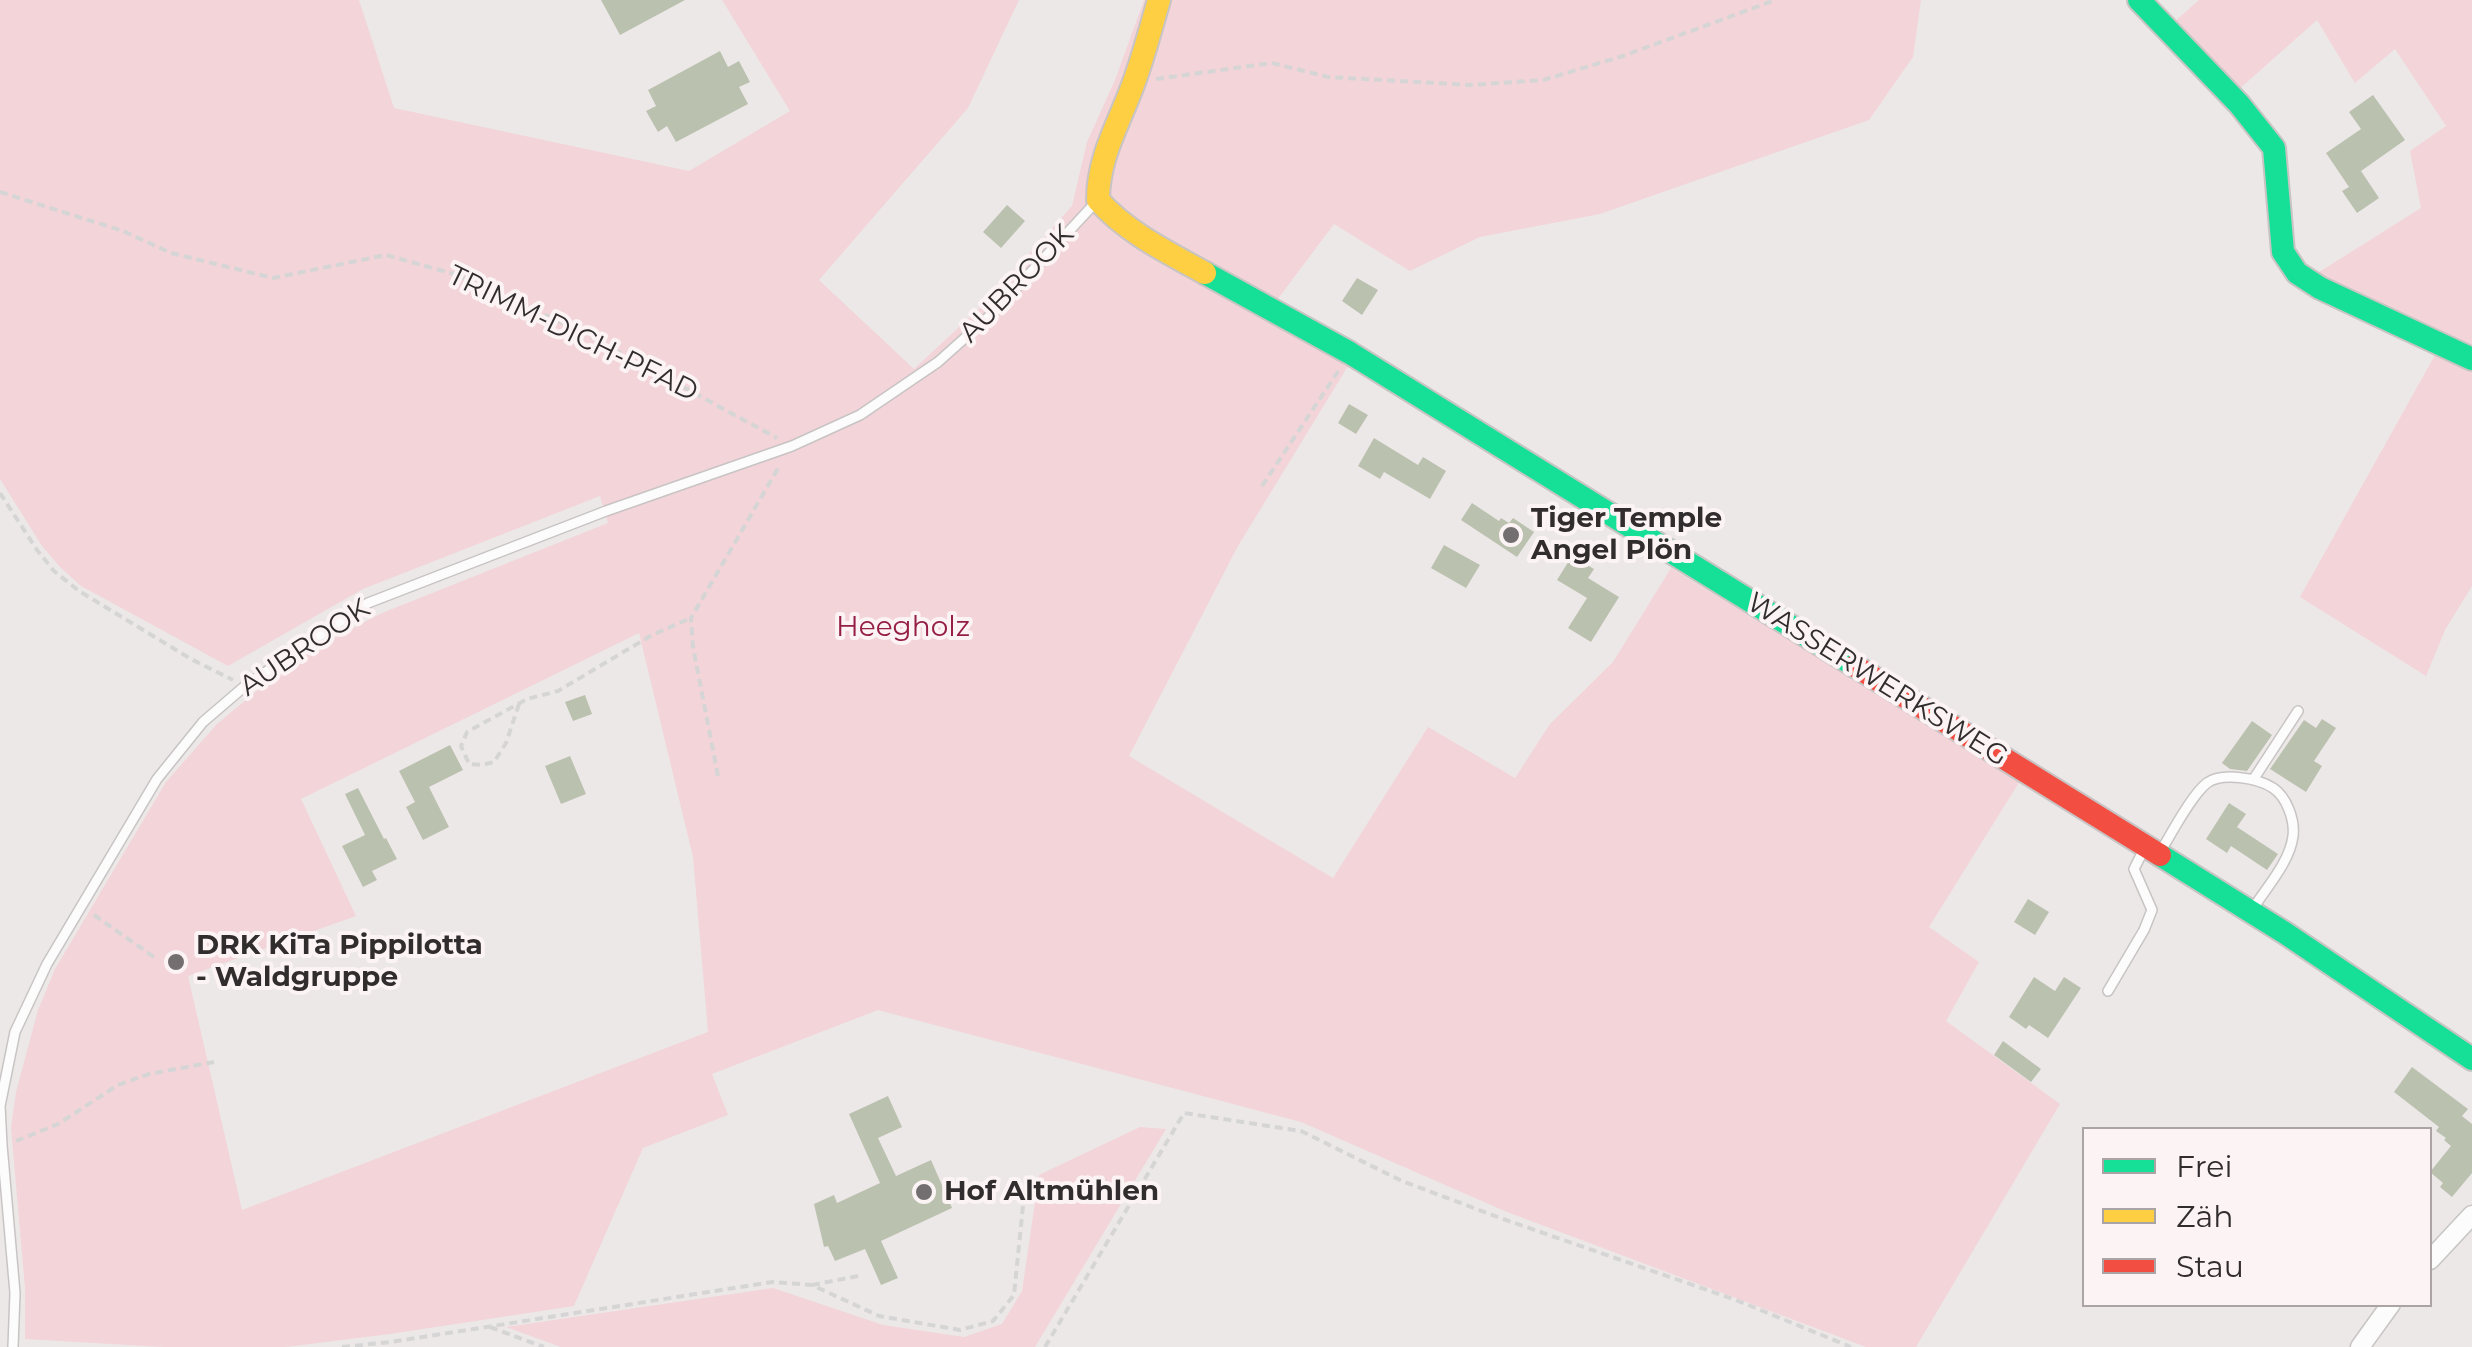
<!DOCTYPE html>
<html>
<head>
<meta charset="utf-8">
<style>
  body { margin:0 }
  #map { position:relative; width:2472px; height:1347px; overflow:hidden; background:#ede8e8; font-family:Montserrat,sans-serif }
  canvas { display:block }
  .legend { position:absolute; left:2082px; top:1127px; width:350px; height:180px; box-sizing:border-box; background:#fcf3f5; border:2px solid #aba4a5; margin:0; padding:12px 18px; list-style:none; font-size:30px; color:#312d2e }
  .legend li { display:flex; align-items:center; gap:20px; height:50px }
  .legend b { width:50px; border:2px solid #aba4a5 }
</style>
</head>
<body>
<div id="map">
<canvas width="2472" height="1347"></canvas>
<ul class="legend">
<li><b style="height:12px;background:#16e098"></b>Frei</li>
<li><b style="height:12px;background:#ffcf43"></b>Zäh</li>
<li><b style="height:12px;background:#f24e42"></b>Stau</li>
</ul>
</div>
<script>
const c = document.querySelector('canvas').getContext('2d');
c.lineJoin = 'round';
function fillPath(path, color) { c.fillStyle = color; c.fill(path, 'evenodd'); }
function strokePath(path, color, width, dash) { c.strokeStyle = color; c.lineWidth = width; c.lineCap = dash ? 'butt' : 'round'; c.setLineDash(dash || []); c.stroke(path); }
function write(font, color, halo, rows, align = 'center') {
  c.font = font + ' Montserrat,sans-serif'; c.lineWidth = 8; c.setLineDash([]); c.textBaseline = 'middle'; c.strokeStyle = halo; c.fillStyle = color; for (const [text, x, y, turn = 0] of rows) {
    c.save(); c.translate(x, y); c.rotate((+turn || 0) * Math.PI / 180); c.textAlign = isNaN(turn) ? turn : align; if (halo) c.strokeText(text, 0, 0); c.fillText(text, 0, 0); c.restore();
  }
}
fillPath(new Path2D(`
  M0 0H359L394 108 689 171 790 111 722 0H1019L968 108 819 280 914 369 987 301 1072 206 1087 142 1115 80 1144 0H1921L1913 57 1869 120 1600 214 1480 237 1410 271 1334 224 1265 316 1348 366 1238 546 1129 756 1333 878 1428 727 1515 778 1550 724 1613 662 1671 568 2020 781 1929 927 1979 962 1946 1021 2060 1104 1916 1347H1866L1507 1212 1301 1122 878 1010 712 1074 728 1115 643 1148 574 1306 390 1334 286 1347H163L25 1339V1288L11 1128 16 1092 38 1010 55 969 166 782 217 724 300 655 382 613 608 523 600 496 363 589 228 666 81 586 60 567 42 546 0 479ZM639 633 693 857 708 1032 242 1210 188 976 356 916 301 799Z
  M2199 0H2472V350L2316 274 2421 208 2410 151 2446 126 2395 49 2355 83 2317 20 2237 91 2173 23Z
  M2435 355 2472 371V586L2445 630 2426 676 2300 597Z
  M1140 1127 1166 1129 1035 1347H561L506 1327 773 1288 883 1325 964 1337 1002 1324 1022 1291 1039 1175Z`), '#f2d4d9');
fillPath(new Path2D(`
  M601 0H685L620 35Z
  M720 51 728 67 739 61 750 82 739 87 748 104 676 142 667 126 658 132 646 111 656 106 648 90Z
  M2373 95 2405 140 2361 171 2379 198 2357 213 2342 191 2349 187 2326 153 2361 129 2349 112Z
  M1007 205 1025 221 1001 248 983 232Z
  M1357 278 1378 290 1362 315 1342 301Z
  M1349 404 1368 415 1356 434 1338 423Z
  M1374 438 1418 465 1423 457 1446 471 1430 499 1384 472 1380 479 1358 466Z
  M1472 503 1499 521 1501 518 1509 523 1513 518 1534 532 1517 557 1461 520Z
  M1444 545 1480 565 1466 588 1431 568Z
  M1572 556 1594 569 1588 578 1619 597 1591 642 1568 628 1587 598 1557 580Z
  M585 695 592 714 573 721 565 702Z
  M2322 719 2336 728 2314 761 2322 766 2306 792 2270 769 2304 720 2316 728Z
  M2252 721 2272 735 2247 771 2230 769 2222 763Z
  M450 745 463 770 429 787 449 827 423 840 406 807 415 802 399 771Z
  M570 756 586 794 561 804 545 766Z
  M358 788 384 839 386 838 397 859 372 871 377 880 363 887 342 846 365 835 345 794Z
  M2229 803 2246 814 2237 827 2278 854 2267 870 2231 846 2227 853 2206 839Z
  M2028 899 2049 912 2035 935 2014 922Z
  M2034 977 2055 991 2064 977 2081 988 2048 1038 2029 1025 2026 1029 2009 1017Z
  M2003 1041 2041 1069 2031 1082 1994 1055Z
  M2412 1067 2468 1109 2462 1116 2472 1124V1173L2452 1197 2440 1187 2443 1183 2430 1172 2451 1146 2444 1140 2446 1138 2436 1131 2439 1127 2394 1092Z
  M888 1096 902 1127 878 1138 896 1176 931 1160 952 1208 881 1241 898 1278 881 1285 865 1249 835 1261 828 1246 824 1247 814 1204 834 1195 837 1203 880 1183 849 1114Z`), '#bbc1af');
const lane = new Path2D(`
  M2253 780 2298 711
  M2159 854C2170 836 2192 794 2207 783 2222 772 2258 778 2273 788 2287 797 2295 821 2293 836 2290 862 2266 888 2252 910
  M2108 991 2144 930 2152 910 2134 869 2144 849
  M13 1347 15 1293 2 1145 0 1106 15 1032 47 964 157 779 203 722 245 686 368 603 606 511 792 446 860 415 938 362 994 312 1096 202`);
const street = new Path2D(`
  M2430 1260 2472 1215
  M2360 1347 2391 1304`);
const fast = new Path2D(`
  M2139 0 2239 104 2274 148 2283 252 2297 273 2320 288 2472 359
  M1205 273 1350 353 1855 666
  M2160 855 2285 933 2472 1059`);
const slow = new Path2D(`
  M1159 0C1151 27 1144 55 1134 82 1120 122 1098 156 1098 200 1126 232 1167 252 1205 273`);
const jam = new Path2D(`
  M1855 666 2160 855`);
strokePath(lane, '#c8c4c4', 12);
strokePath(street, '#c8c4c4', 21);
strokePath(fast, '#c8c4c4', 26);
strokePath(slow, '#c8c4c4', 26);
strokePath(jam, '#c8c4c4', 26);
strokePath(new Path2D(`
  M1156 79 1272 63 1328 77 1470 85 1543 80 1623 56 1775 0
  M0 192 123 231 171 253 273 278 386 255 454 274 578 330 777 438
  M1262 486 1339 370
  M0 493 37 550 54 571 79 591 191 659 233 680
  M519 704 506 743 494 762 482 765 469 764 461 746 467 732 527 699 558 691 652 635 691 618
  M718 776 693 647 691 618 780 465
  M94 915 154 957
  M16 1141 58 1124 118 1085 149 1074 214 1062
  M812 1285 863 1275
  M490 1327 544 1347
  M342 1347 391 1342 772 1282 812 1285 879 1316 960 1330 993 1321 1014 1295 1026 1176
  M1045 1347 1184 1113 1301 1131 1402 1181 1503 1219 1736 1300 1851 1347`), '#d6d5d5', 4, [8, 5]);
strokePath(lane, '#fcfcfc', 9);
strokePath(street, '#fcfcfc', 18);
strokePath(fast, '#16e098', 22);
strokePath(slow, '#ffcf43', 22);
strokePath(jam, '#f24e42', 22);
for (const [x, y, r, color] of [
  [1511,535,10,"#736e6f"],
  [176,962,10,"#736e6f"],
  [924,1192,10,"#736e6f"]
]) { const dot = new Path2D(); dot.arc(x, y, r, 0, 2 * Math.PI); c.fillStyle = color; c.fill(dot); strokePath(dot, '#fcf3f5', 4); }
write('28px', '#312d2e', '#fcf3f5', [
  ["AUBROOK",1017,284,-46],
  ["TRIMM-DICH-PFAD",573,334,26],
  ["AUBROOK",305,648,-34],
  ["WASSERWERKSWEG",1877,680,32]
]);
write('bold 28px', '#312d2e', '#fcf3f5', [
  ["Tiger Temple",1531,519],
  ["Angel Plön",1531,551],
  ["DRK KiTa Pippilotta",196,946],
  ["- Waldgruppe",196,978],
  ["Hof Altmühlen",944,1192]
], 'left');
write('28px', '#951e47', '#fcf3f5', [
  ["Heegholz",903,628]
]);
</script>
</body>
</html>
